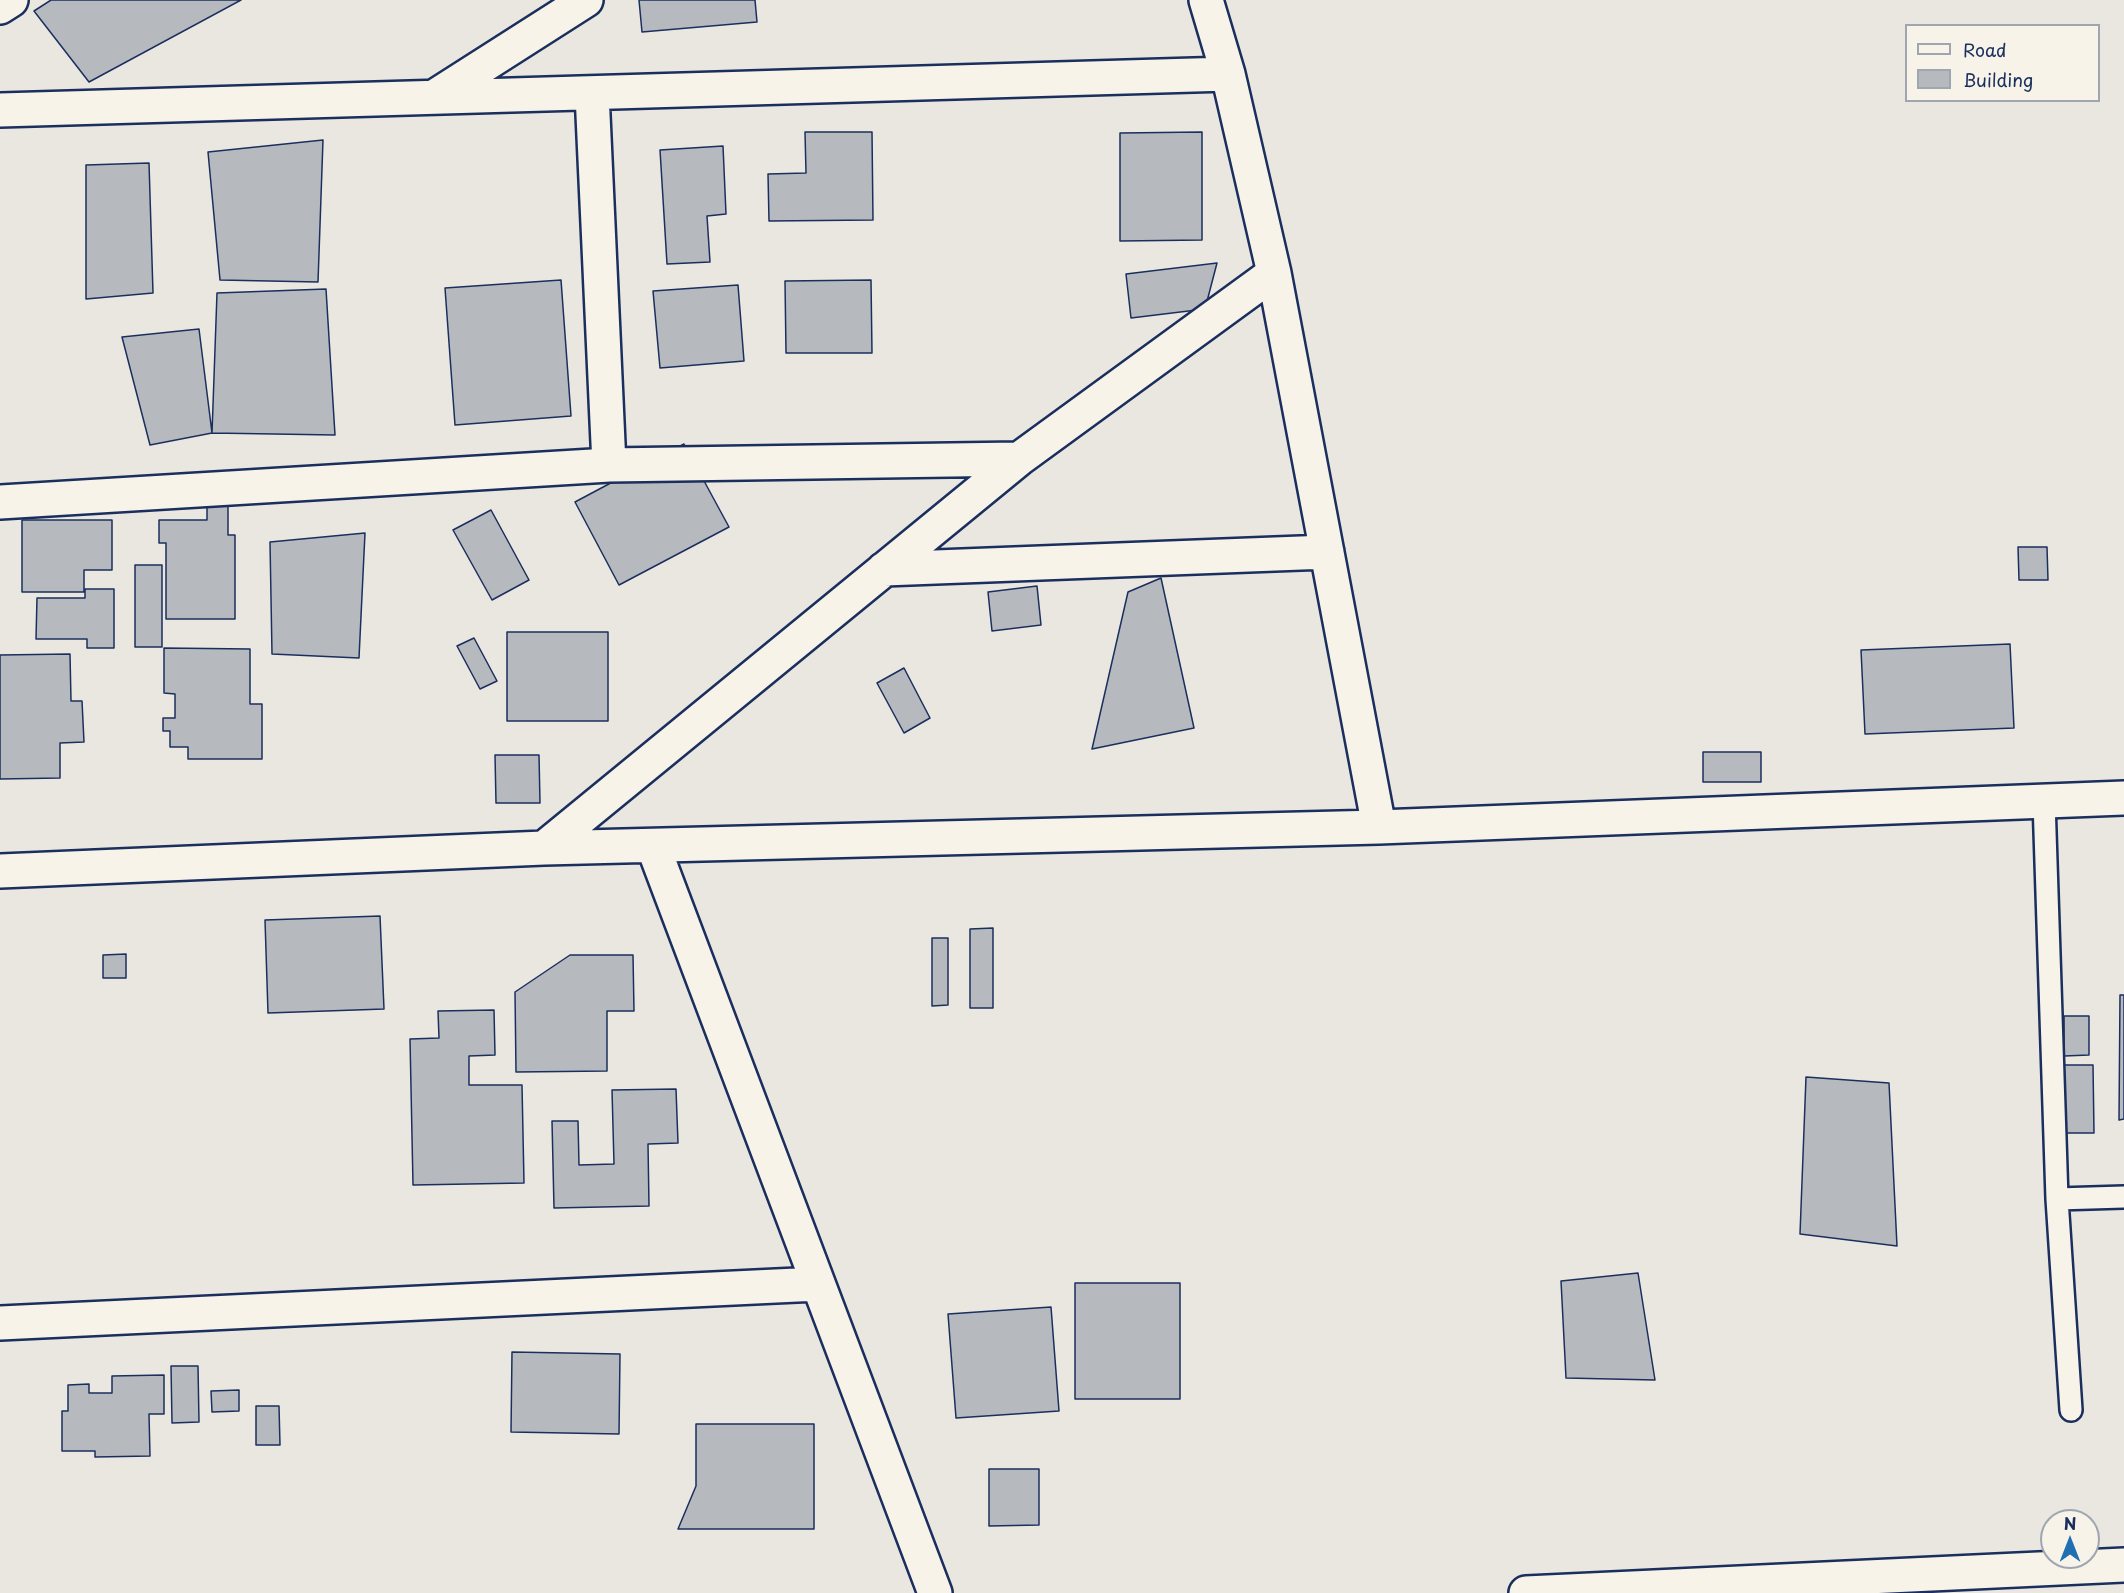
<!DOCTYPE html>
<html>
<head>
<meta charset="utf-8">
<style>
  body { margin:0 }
  #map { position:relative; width:2124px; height:1593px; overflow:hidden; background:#eae7e0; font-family:"Playpen Sans",sans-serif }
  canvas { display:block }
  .legend { position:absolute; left:1905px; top:24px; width:195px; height:78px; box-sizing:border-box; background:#f7f3e8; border:2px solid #9fa5b1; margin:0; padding:8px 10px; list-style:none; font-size:18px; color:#1b2f5e }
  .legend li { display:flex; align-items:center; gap:12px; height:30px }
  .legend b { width:30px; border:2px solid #9fa5b1 }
  .north { position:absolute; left:2040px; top:1509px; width:60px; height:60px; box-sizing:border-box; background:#f7f3e8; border:2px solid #9fa5b1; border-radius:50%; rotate:0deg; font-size:16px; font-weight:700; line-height:24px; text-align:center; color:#1b2f5e }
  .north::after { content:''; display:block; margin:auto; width:21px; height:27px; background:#1f6fb2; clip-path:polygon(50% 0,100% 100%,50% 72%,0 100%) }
</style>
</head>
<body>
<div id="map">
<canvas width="2124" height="1593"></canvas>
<ul class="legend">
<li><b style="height:8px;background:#f7f3e8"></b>Road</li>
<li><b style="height:16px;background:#b6babf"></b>Building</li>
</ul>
<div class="north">N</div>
</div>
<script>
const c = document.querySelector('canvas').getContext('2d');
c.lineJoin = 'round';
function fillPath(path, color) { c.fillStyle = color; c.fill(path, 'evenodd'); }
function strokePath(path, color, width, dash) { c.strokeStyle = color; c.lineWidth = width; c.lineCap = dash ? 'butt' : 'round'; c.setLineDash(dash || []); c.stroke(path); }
const building = new Path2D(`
  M51 0H241L89 82 34 11Z
  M639 0H755L757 22 642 32Z
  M805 132H872L873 220 769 221 768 174 806 173Z
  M1202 132V240L1120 241V133Z
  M323 140 318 282 220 280 208 152Z
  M723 146 726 214 707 216 710 262 667 264 660 150Z
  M149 163 153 293 86 299V165Z
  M1217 263 1205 309 1131 318 1126 274Z
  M561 280 571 416 455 425 445 288Z
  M871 280 872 353H786L785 281Z
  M738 285 744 361 660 368 653 291Z
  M326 289 335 435 212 433 217 293Z
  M199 329 212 433 150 445 122 337Z
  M684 444 729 527 619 585 575 502Z
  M207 505H228V535H235V619H166V543H159V520H207Z
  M491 510 529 580 492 600 453 530Z
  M22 520H112V570H84V592H22Z
  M365 533 359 658 272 654 270 542Z
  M2018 547H2047L2048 580H2019Z
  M135 565H162V647H135Z
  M1161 578 1194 728 1092 749 1128 592Z
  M1037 586 1041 625 992 631 988 592Z
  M85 589H114V648H87V639H36L37 598H85Z
  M507 632H608V721H507Z
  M474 638 497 681 480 689 457 646Z
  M2010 644 2014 728 1865 734 1861 650Z
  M164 648 250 649V704H262V759H188V747H170V731H163V718H175V694L164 693Z
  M70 654 71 701H82L84 742 60 743V778L0 779V655Z
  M904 668 930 718 904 733 877 683Z
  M1703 752H1761V782H1703Z
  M495 755H539L540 803H496Z
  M380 916 384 1009 268 1013 265 920Z
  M993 928V1008H970V929Z
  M932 938H948V1005L932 1006Z
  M126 954V978H103V955Z
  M570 955H633L634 1011H607V1071L516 1072 515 992Z
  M2120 995H2124V1119L2119 1120Z
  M494 1010 495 1055 469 1056V1085H522L524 1183 413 1185 410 1039 439 1038 438 1011Z
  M2064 1016H2089V1055L2064 1056Z
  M2057 1065H2093L2094 1133H2058Z
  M1806 1077 1889 1083 1897 1246 1800 1234Z
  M676 1089 678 1143 648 1144 649 1206 554 1208 552 1121H578L579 1165 614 1164 612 1090Z
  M1638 1273 1655 1380 1566 1378 1561 1281Z
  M1075 1283H1180V1399H1075Z
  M1051 1307 1059 1411 956 1418 948 1314Z
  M512 1352 620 1354 619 1434 511 1432Z
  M171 1366H198L199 1422 172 1423Z
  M164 1375V1414H149L150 1456 95 1457V1451H62V1411H68V1385L89 1384V1393H112V1376Z
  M239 1390V1411L212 1412 211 1391Z
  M256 1406H279L280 1445H256Z
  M696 1424H814V1529H678L696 1486Z
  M989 1469H1039V1525L989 1526Z`);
fillPath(building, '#b6babf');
strokePath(building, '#1b2f5e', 1.5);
const service = new Path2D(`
  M2044 801 2057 1199 2071 1410
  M2057 1199 2124 1197`);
const minor = new Path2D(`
  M1206 0 1228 74 1274 273 1379 827
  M0 7 11 0
  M592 93 609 465
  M434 97 586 0
  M0 110 1228 74
  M0 502 609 465 1019 459
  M884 569 1327 552
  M653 846 935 1593
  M544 848 1019 459 1274 273
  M0 871 544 848 1379 827 2124 798
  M0 1323 818 1284
  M1526 1593 2124 1565`);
strokePath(service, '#1b2f5e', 26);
strokePath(minor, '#1b2f5e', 38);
strokePath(service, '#f7f3e8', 21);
strokePath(minor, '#f7f3e8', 33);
</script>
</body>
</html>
